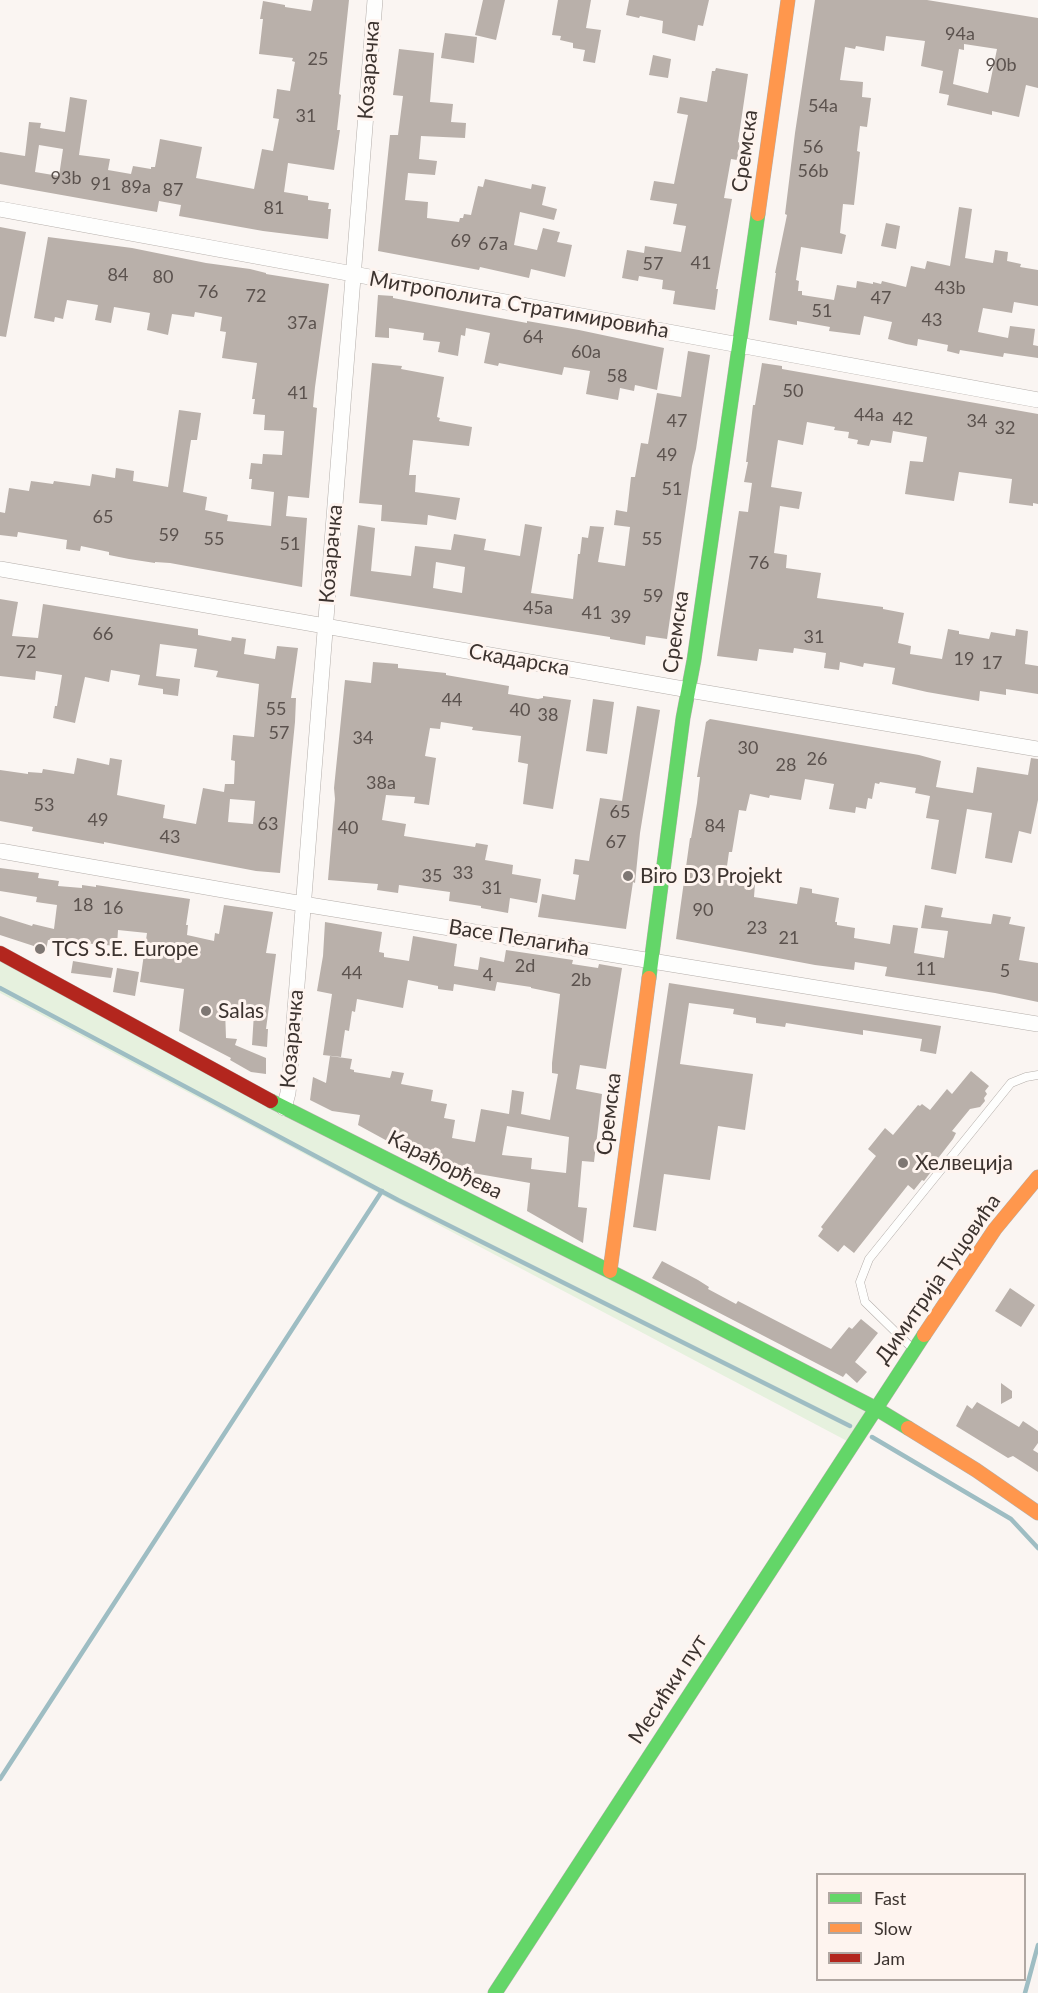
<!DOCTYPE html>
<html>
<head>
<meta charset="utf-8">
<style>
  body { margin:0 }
  #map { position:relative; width:1038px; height:1993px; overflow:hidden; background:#faf5f2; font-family:Lato,sans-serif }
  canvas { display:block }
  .legend { position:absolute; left:816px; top:1873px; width:210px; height:108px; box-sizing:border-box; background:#fef4ef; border:2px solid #b0a7a2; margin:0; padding:8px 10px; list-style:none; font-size:18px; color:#3c332f }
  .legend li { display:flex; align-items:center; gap:12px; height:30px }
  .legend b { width:30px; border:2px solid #b0a7a2 }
</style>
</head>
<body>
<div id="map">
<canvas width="1038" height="1993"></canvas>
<ul class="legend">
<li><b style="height:8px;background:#63d668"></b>Fast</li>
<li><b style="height:8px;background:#ff974d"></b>Slow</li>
<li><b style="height:8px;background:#b3261e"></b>Jam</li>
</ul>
</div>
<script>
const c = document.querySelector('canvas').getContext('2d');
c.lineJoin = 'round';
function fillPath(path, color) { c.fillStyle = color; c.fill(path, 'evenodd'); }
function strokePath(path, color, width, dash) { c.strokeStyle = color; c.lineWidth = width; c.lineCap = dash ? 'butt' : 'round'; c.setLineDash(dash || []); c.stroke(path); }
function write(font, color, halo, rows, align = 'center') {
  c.font = font + ' Lato,sans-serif'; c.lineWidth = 6; c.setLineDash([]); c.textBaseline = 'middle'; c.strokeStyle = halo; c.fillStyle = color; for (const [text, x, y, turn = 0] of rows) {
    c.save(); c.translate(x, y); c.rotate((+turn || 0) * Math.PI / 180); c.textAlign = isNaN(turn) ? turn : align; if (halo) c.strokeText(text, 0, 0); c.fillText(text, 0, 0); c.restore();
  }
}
fillPath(new Path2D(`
  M0 956 870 1408 849 1442 0 993Z`), '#e6f1de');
strokePath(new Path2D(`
  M0 988 398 1200 850 1426
  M872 1437 1011 1519 1038 1548
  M0 1779 382 1191
  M1025 1993 1038 1945`), '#9ebdc3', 4.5);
fillPath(new Path2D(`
  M313 0H349L339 94 341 95 337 130H340L334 170 288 163 284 192 308 196V200L329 203 328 209H331L328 239 263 231 179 216 181 205 159 201 157 212 0 184V152L25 156 29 122 41 123 40 128 65 132 70 97 87 100 79 155 110 159 108 170 131 174 133 166 151 169V167H155L160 139 202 147 196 178 254 189 262 149 273 151 279 119 273 118 277 89 290 91 295 62 292 61 293 58 259 54 263 19H260L263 1 285 5V7L311 11ZM39 145 63 149 59 176 35 172Z
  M483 0H505L496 40 475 35Z
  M558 0H591L586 28 601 30 595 63 583 61 585 50 573 48V43L560 40 561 36 552 35Z
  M629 0H709L703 26 698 25 695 41 662 33 663 21 640 16 639 18 626 15Z
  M815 0H927L1038 18V88L1026 85 1019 117 992 111V115L947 105 949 95 939 93 943 71 921 66 925 41 886 36 884 51 856 46 855 49 845 47 840 80 863 82 862 97 871 98 867 127 860 126 857 151 860 152 854 205 843 204 840 233 846 235 842 254 801 247 796 280 799 281 798 291H802V295L834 300 837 285 856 288 857 281 873 284V282L881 284 882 281 906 287 911 266 925 269 927 261 950 266 959 207 972 209 965 258 993 263 995 250 1008 252 1007 261 1021 264 1020 267 1038 270V306L1014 302 1012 313 983 308 978 332 1008 338 1010 326 1035 329 1033 345 1038 346V358L1004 353 1003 357 960 350 959 354 947 351 948 345 918 339 917 346 906 344 888 339 892 322 864 316 860 335 829 331 830 327 797 321V325L769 320 776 273H775L787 215 785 214 795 133ZM964 44 997 49 988 93 953 84 959 49 964 50Z
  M445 33 477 37 474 63 441 58Z
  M399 49 434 53 430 102 453 104 451 122 466 123 465 138 421 136 419 159 437 161 435 175 408 173 405 200 428 202 427 218 459 222 460 218H463L464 214 471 215 478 186 483 187 485 179 531 189 532 184 546 187 542 205 557 209 554 220 520 212 514 245 537 250 543 228 560 232 557 242 572 245 565 277 531 269 529 278 480 267 479 270 378 251 390 135H398L403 96 393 95Z
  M653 55 671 59 668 78 649 75Z
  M716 68 748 74 738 142 740 143 737 160 731 159 724 198 732 199 716 289H718L715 310 673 304 675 291 662 289 663 280 639 276 638 281 622 278 627 250 644 253 645 246 681 252 686 226 673 224 677 204 650 200 654 181 674 184 688 115 677 113 680 97 707 102 712 71H715Z
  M886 223 900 226 896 249 881 246Z
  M0 227 26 232 6 337 0 336Z
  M48 237 132 248 206 263 250 269 266 273V274L329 284 315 387 313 407 317 408 309 498 288 496 286 516 307 518 302 587 170 563 155 562V563L129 559 109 555V552L81 546 80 551 66 549 67 540 43 536 18 532 17 537 0 535V512L5 513 9 488 29 491 31 481 53 484 54 481 90 486 92 474 115 478 116 468 134 471 133 481 168 487 179 410 201 413 197 440H191L183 492 207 497 205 510 228 515 227 521 271 526 274 492 251 489 252 479H249L251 463 262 464 263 454 282 455 284 431 264 430 265 415 253 414 255 399H252L257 363 222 358 226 332 220 331 222 317 195 312 194 317 172 314 168 335 147 330 150 313 114 307 111 323 95 320 98 305 67 300 63 319 55 317 54 322 34 318Z
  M378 295 393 296V298L527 323V321L579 330 664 348 657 390 635 385 634 391 620 388 618 400 586 394 590 371 564 367 562 375 499 363 498 366 484 363 490 333 466 328 465 336 461 335 458 356 438 352 440 342 423 340 424 333 389 328V338L375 337Z
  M688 351 710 355 696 449 692 466 667 639 646 636 645 645 628 642 610 639V637L350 596 358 525 375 528 371 571 411 576 415 546 451 550 454 534 486 539 484 550 520 556 525 524 542 527 531 593 573 599 578 554H580L582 537 588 538 590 526 604 527 598 562 625 566 630 527 614 525 616 510 627 512 631 477H635L641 443 648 444 657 393 681 397ZM436 562 465 567 462 593 433 588Z
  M372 363 402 366 401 369 444 377 437 417 440 418 439 421 472 427 469 446 413 440 409 475H416L415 492 460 498 456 520 428 515 427 525 381 521 382 505 359 503Z
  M762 363 782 366V369L1038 414V504L1033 503V506L1009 503 1012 479 959 472 954 501 905 494 910 461 923 462 927 437 893 431 891 443 871 440 869 446 857 444 858 440 848 438 849 432 834 430 835 427 807 422 803 445 778 440 771 487 802 492 799 509 780 506 774 553 787 555 786 568 821 573 817 598 883 607V609L904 613 898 643 911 646 910 654 942 659 948 629 959 631V634L989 639 991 632 1015 636 1016 629 1028 631 1025 664 1038 666V694L1006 689V695L980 691 979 701 927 692 892 684 895 668 864 663 863 667 840 662 839 670 824 668 826 653 794 648 793 653 759 649 757 661 717 656 739 511 748 512 752 483 744 482 748 462H746L753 405H755Z
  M0 599 18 602 12 636 38 638 43 604 198 629V635L231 641 232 637 246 639 244 654 275 659 277 646 298 648 291 698H296L295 722 280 873 256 871 104 842V844L32 831 33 827 0 821V770L28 774V772L42 773 43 769 74 774 77 758 109 765 110 758 122 760 117 795 165 805 163 818 196 824 203 788 224 792 225 784H234L235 761 231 760 233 735 254 737 259 684 216 677 218 671 194 667 197 649 160 644 156 676 180 679 178 696 163 694V689L138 685 140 675 111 670 109 682 85 677 75 723 53 718 55 706H57L62 675 36 671 35 680 0 676ZM230 799 255 801 253 824 228 822Z
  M373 662 398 664V668L446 673V675L509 686 508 694 538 699 543 698V696L571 700 553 809 523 804 528 764 518 762 521 736 472 730 473 727 441 722 440 729 430 728 425 756 436 758 429 805 414 803 415 797 386 795 382 820 406 824 404 836 475 847 476 843 488 845 485 860 513 865 512 874 541 879 537 903 510 898 508 913 481 908V906L449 901 450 892 399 885 398 893 377 890 378 884 328 880 335 799 334 788 345 680 371 683Z
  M593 699 614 702 607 754 586 751Z
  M637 706 660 710 640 833 635 883 633 882 626 929 538 917 542 894 575 900 579 875 573 874 575 859 589 861 600 798 622 801Z
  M710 719 919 755 941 761 936 787 973 793 977 767 1028 775 1031 758 1038 759V800L1031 834 1019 831 1012 863 985 858 992 813 967 809 956 874 931 869 939 820 926 818 930 796 915 793 916 788 880 782 879 784 875 783 872 799 868 798 866 809 856 807 855 813 829 809 834 784 805 779 801 800 770 795 769 798 750 794 746 811 739 810 732 852H729L725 880 755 884 754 897 797 904 800 887 812 889V893L839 898 835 922H837V925L855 928 854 938 890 944 893 925 918 928 914 953 944 958 948 931 921 928 925 905 943 908 941 917 975 922 991 924 993 914 1011 917 1009 924 1025 927 1019 960 1038 963V1002L995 993 885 976 887 967 855 962 854 970 815 965 676 939 690 838H691L697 803 700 777H697L706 722Z
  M0 868 39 873 38 878 59 881 58 886 82 888V885L96 887V885L190 899 186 925H188L187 935 214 941 215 933 219 934 224 905 273 912 266 953 276 954 266 1029H268L267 1047 252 1045 254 1013 225 1009 226 1038 237 1039 235 1045 266 1058V1074L251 1072 230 1060 231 1058 179 1031 184 989 140 982 147 933 118 930 117 946 48 940 46 950 0 935V916L32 926 33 924 54 929 57 905 36 902 37 897 0 891Z
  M325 922 382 932 379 952 384 953V957L409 961 413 936 457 944 454 966 478 970 480 957 504 962 506 950 573 960 572 964 598 968 599 964 622 968 606 1069 580 1065 576 1089 602 1094 594 1162 582 1161 578 1207 587 1208 583 1243 527 1211 530 1183 467 1172 466 1182 404 1144 402 1149 358 1125 360 1115 332 1111 310 1100 313 1077 326 1083 330 1056 352 1059 350 1069 354 1070V1072L390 1078 392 1071 404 1073 401 1084 433 1090 431 1101 447 1104 444 1118 455 1120 452 1138 475 1142 481 1109 509 1114 512 1090 524 1092 521 1114 550 1120 558 1074 552 1073V1063L560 994 531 988V987L497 982 495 991 454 984 453 991 438 989V986L408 980 403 1008 357 999 355 1012 352 1011 349 1031 345 1030 341 1057 323 1055 332 994 317 991 323 956ZM507 1126 569 1137 566 1173 531 1169 532 1158 502 1155Z
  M73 961 113 968 111 978 71 973Z
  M117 968 139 972 135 996 113 992Z
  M669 983 941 1026 936 1054 920 1051 922 1039 863 1030V1035L786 1023 785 1027 756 1023V1018L733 1014 734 1009 689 1003 680 1064 753 1074 745 1130 718 1126 710 1180 664 1174 656 1231 633 1227Z
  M971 1071 989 1086 985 1091 987 1094 984 1098 985 1101 980 1107 970 1109 952 1131 956 1133 953 1139 939 1157 931 1168 933 1169 924 1181 922 1180 914 1190 908 1185 854 1253 844 1245 838 1252 818 1236 823 1229 821 1227 876 1156 868 1149 885 1128 893 1135 918 1105 920 1106 922 1104 930 1110 947 1089 952 1094Z
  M662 1261 698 1280 709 1287 708 1289 736 1304 738 1301 831 1349 849 1327 852 1329 861 1319 878 1333 855 1362 867 1372 857 1383 846 1373 843 1377 652 1278Z
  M1010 1288 1035 1305 1021 1327 995 1311Z
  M1001 1383 1012 1391V1398L1001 1404Z
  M977 1402 1019 1427 1023 1421 1038 1431V1443L1033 1450 1038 1453V1472L1013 1456 1008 1458 956 1426 967 1405 972 1409Z`), '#b9b0aa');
const lane = new Path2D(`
  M913 1349 865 1302 860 1282 869 1259 1011 1083 1026 1077 1038 1075`);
const street = new Path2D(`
  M0 209 1038 400
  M0 569 689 690 1038 749
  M0 851 303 904 1038 1024
  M284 1108 288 1093 290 1073 375 0`);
const fast = new Path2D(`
  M649 978 683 718 694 660 758 214
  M271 1101 641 1287 875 1408 908 1428
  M495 1993 924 1335`);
const slow = new Path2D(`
  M758 214 788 0
  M610 1271 649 978
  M924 1335 995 1229 1038 1177
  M908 1428 976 1470 1038 1513`);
const jam = new Path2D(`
  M0 953 271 1101`);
strokePath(lane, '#b4aeaa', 9);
strokePath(street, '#b4aeaa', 16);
strokePath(fast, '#b4aeaa', 15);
strokePath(slow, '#b4aeaa', 15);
strokePath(jam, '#b4aeaa', 15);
strokePath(lane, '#fefefd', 8);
strokePath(street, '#fefefd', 15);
strokePath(fast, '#63d668', 14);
strokePath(slow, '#ff974d', 14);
strokePath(jam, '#b3261e', 14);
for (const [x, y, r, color] of [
  [628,876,6,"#7e7773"],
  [40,949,6,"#7e7773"],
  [206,1011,6,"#7e7773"],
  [903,1163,6,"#7e7773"]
]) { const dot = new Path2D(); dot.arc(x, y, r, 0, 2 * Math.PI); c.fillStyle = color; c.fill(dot); strokePath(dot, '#fef4ef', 2); }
write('18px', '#5b524e', null, [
  ["94a",960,34],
  ["25",318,59],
  ["90b",1001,65],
  ["54a",823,106],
  ["31",306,116],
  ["56",813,147],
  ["56b",813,171],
  ["93b",66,178],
  ["91",101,184],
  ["89a",136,187],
  ["87",173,190],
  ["81",274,208],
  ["69",461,241],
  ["67a",493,244],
  ["41",701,263],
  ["57",653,264],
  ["84",118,275],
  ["80",163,277],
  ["43b",950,288],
  ["76",208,292],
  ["72",256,296],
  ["47",881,298],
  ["51",822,311],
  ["43",932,320],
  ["37a",302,323],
  ["64",533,337],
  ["60a",586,352],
  ["58",617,376],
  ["50",793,391],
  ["41",298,393],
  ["44a",869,415],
  ["42",903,419],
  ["47",677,421],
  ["34",977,421],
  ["32",1005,428],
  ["49",667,455],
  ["51",672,489],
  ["65",103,517],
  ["59",169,535],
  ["55",214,539],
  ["55",652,539],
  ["51",290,544],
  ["76",759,563],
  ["59",653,596],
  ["45a",538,608],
  ["41",592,613],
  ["39",621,617],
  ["66",103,634],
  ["31",814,637],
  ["72",26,652],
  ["19",964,659],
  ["17",992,663],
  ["44",452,700],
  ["55",276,709],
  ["40",520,710],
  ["38",548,715],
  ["57",279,733],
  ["34",363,738],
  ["30",748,748],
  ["26",817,759],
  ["28",786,765],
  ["38a",381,783],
  ["53",44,805],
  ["65",620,812],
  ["49",98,820],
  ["63",268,824],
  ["84",715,826],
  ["40",348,828],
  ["43",170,837],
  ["67",616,842],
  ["33",463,873],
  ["35",432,876],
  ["31",492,888],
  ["18",83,905],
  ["16",113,908],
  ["90",703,910],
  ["23",757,928],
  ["21",789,938],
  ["2d",525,966],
  ["11",926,969],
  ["5",1005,971],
  ["44",352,973],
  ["4",488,975],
  ["2b",581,980]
]);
write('21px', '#3c332f', '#fef4ef', [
  ["Козарачка",369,70,-86],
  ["Сремска",745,151,-82],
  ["Митрополита Стратимировића",519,305,10],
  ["Козарачка",331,554,-85],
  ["Сремска",676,632,-82],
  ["Скадарска",519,660,10],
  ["Васе Пелагића",519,938,9],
  ["Козарачка",292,1039,-85],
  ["Сремска",609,1114,-83],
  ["Карађорђева",445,1165,27],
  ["Димитрија Туцовића",938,1279,-55],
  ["Месићки пут",668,1689,-57]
]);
write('21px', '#3c332f', '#fef4ef', [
  ["Biro D3 Projekt",640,876],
  ["TCS S.E. Europe",52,949],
  ["Salas",218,1011],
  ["Хелвеција",915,1163]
], 'left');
</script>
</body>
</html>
